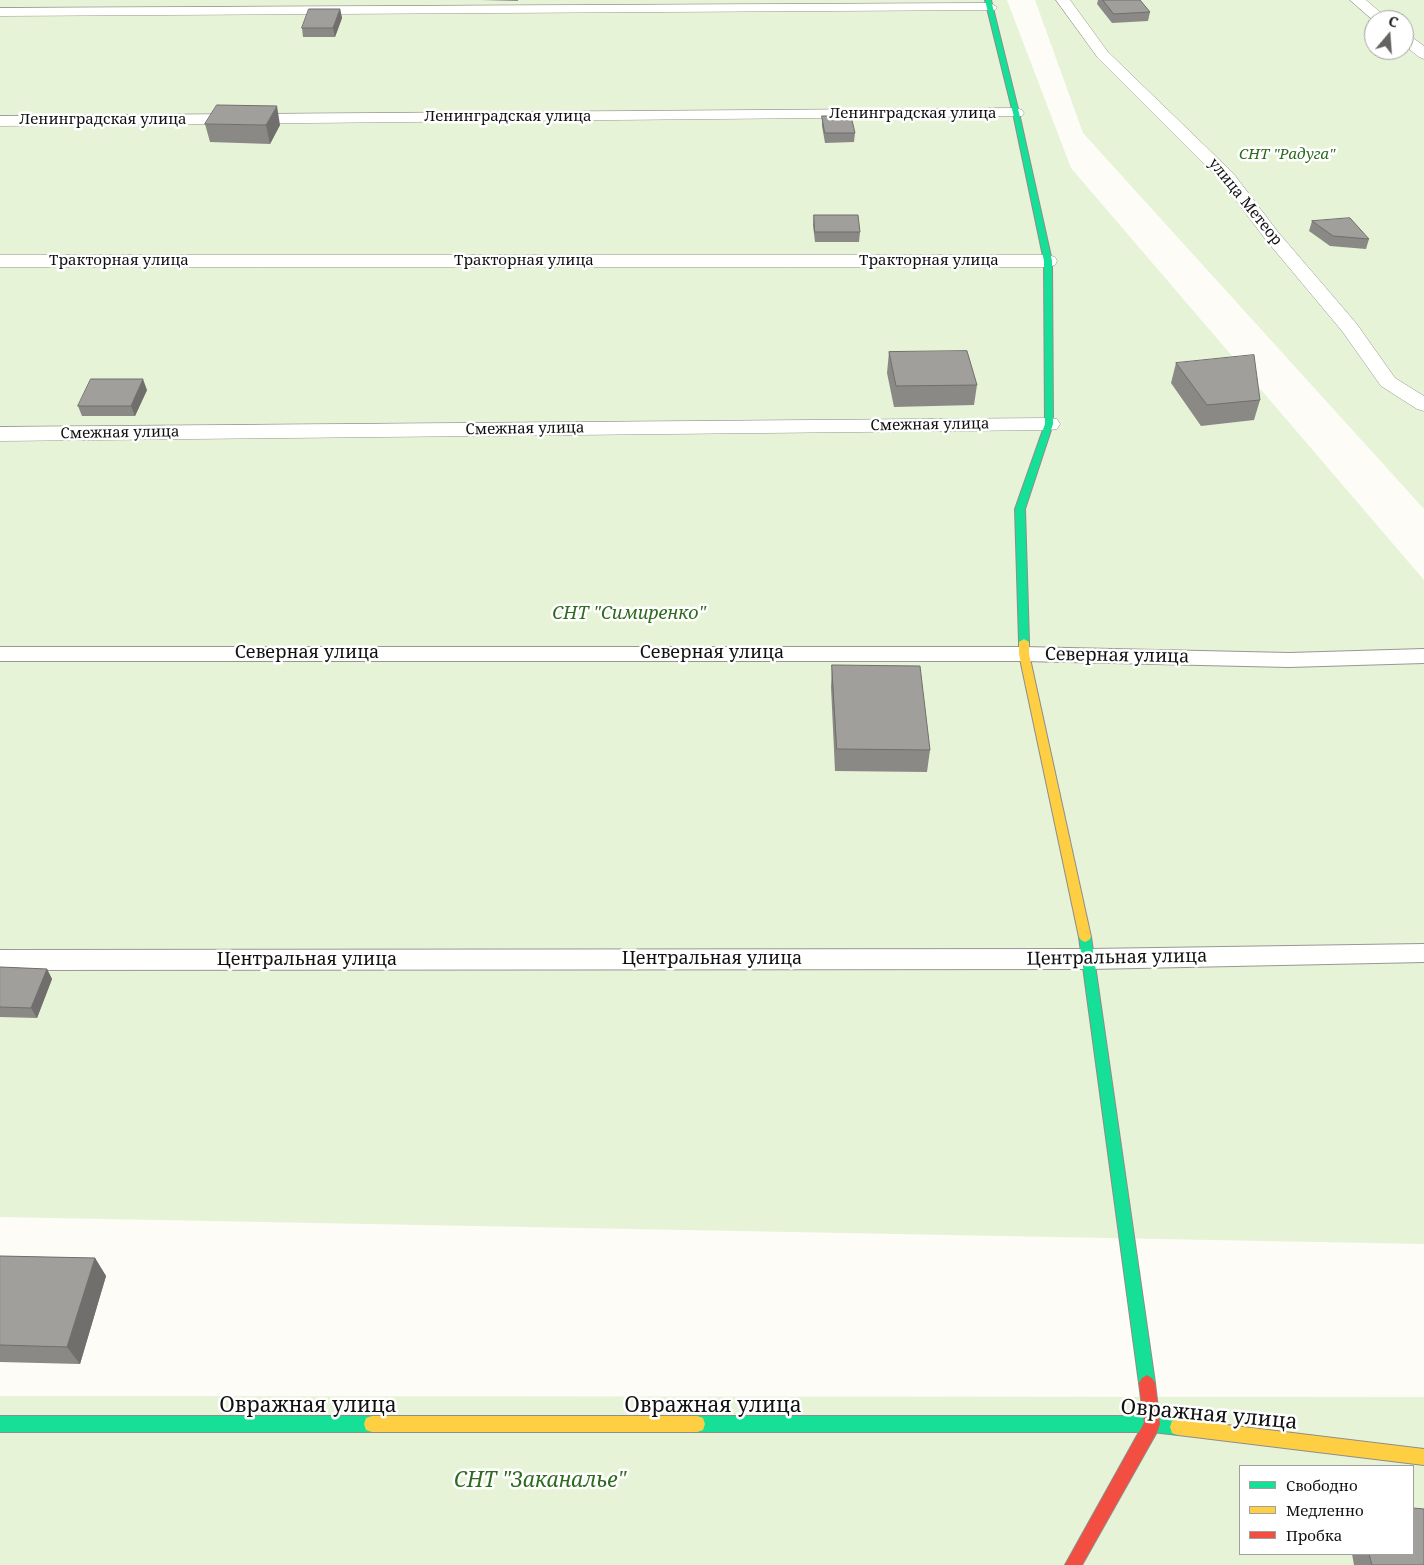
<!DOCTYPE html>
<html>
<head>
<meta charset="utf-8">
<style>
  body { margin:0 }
  #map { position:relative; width:1424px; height:1565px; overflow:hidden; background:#fdfcf7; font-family:"Noto Serif",serif }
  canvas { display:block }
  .legend { position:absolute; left:1239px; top:1465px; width:175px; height:90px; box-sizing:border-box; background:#fff; border:1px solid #a0a0a0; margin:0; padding:6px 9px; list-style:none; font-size:15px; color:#111 }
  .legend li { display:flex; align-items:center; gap:10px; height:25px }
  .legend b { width:25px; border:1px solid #a0a0a0 }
  .north { position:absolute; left:1364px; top:10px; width:50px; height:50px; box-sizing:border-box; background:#fff; border:1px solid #a0a0a0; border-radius:50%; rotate:18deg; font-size:14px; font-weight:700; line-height:20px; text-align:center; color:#111 }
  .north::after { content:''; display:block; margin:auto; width:18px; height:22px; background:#646362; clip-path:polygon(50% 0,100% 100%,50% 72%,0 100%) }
</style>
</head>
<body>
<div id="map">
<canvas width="1424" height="1565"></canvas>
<ul class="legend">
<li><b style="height:6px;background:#16e098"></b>Свободно</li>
<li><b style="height:6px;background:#ffcf43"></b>Медленно</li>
<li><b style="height:6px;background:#f24e42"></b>Пробка</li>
</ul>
<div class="north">С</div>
</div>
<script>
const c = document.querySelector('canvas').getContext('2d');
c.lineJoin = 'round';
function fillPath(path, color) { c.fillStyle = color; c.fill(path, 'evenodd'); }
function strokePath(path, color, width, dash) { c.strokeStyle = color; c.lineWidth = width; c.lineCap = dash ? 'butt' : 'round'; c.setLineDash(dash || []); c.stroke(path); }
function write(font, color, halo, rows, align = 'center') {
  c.font = font + ' "Noto Serif",serif'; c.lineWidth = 5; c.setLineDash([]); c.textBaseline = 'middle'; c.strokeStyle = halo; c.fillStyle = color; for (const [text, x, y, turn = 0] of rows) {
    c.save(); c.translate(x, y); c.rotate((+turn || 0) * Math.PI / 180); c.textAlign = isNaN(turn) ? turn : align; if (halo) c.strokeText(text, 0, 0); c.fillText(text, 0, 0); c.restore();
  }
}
fillPath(new Path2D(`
  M0 0H1007L1071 168 1424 580V1244L0 1217Z
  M1035 0H1424V509L1083 133ZM1374 20H1404V50H1374Z
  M0 1396 1424 1397V1565H0ZM1240 1466H1413V1554H1240Z`), '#e7f3d7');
const lane = new Path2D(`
  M0 647H1024L1289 653 1424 649V663L1289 667 1024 661H0Z
  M1424 944V962L1090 969 0 970V950L1090 949Z`);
const street = new Path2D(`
  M1056 0H1070L1108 52 1233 173 1278 232 1356 323 1395 378 1424 396V411L1417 409 1381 386 1342 331 1266 240 1221 181 1098 58Z
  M1350 0H1366L1389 20 1374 21Z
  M990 3 997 7 995 10 0 16V8Z
  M1404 33 1409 35 1424 46V59L1419 57 1404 45Z
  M1016 108 1022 110 1024 113 1022 116 0 126V116Z
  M0 255H1048L1055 257 1057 261 1055 265 1048 267H0Z
  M1049 418 1057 419 1060 424 1057 429 1049 430 0 441V427Z`);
const fast = new Path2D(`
  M985 0H991L1019 113 1052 261 1053 424 1025 509 1029 642 1024 645 1019 642 1015 509 1045 424 1044 261 1013 113Z
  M1085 932 1089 934 1091 937 1155 1383 1152 1388 1147 1391 1142 1388 1139 1383 1079 937 1081 934Z
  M0 1416H372L378 1418 380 1424 378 1430 372 1432H0Z
  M697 1416H1152L1184 1421 1186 1427 1184 1433 1178 1435 1152 1432H697L691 1430 689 1424 691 1418Z`);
const slow = new Path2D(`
  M1024 639 1029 642V654L1091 937 1089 940 1085 942 1081 940 1079 937 1019 654V642Z
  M372 1416H697L703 1418 705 1424 703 1430 697 1432H372L366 1430 364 1424 366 1418Z
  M1178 1419 1424 1449V1465L1178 1435 1172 1433 1170 1427 1172 1421Z`);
const jam = new Path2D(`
  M1147 1375 1152 1378 1155 1383 1160 1424 1158 1430 1082 1565H1065L1144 1423 1139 1383 1142 1378Z`);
strokePath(lane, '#979795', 2);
strokePath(street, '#979795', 1);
strokePath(fast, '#8e8d8b', 2);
strokePath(slow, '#8e8d8b', 2);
strokePath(jam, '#8e8d8b', 2);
fillPath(lane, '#fffffe');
fillPath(street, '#fffffe');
fillPath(fast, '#16e098');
fillPath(slow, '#ffcf43');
fillPath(jam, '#f24e42');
fillPath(new Path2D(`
  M481 0H518V1Z
  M1098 0H1140L1150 12 1148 21 1112 23 1097 4Z
  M340 9 342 18 335 37H303L302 28Z
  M822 116 855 133 854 142 825 143 822 126Z
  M205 124 280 125 270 144 210 142Z
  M814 215 860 232 859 242H815L813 225Z
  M1312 221 1369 239 1366 249 1330 246 1309 231Z
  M889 352 977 385 974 405 894 407 887 373Z
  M1176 363 1260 400 1254 420 1201 426 1171 383Z
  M147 390 135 416H82L78 406Z
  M832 665 930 750 927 772 835 771 831 687Z
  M0 967 47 969 52 979 37 1018 0 1017Z
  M0 1256 95 1258 106 1276 80 1364 0 1362Z
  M1352 1554H1413L1424 1565H1354Z`), '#8a8986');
fillPath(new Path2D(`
  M340 9 342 18 335 37 333 28Z
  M277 106 280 125 270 144 266 125Z
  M143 379 147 390 135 416 131 406Z
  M47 969 52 979 37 1018 31 1008Z
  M95 1258 106 1276 80 1364 67 1347Z`), '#716f6d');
const building = new Path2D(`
  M1103 0H1140L1150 12 1114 14Z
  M309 9H340L333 28H302Z
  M217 105 277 106 266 125 205 124Z
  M822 116H851L855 133H825Z
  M814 215H858L860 232H815Z
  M1350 218 1369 239 1333 236 1312 221Z
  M967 351 977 385 896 386 889 352Z
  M1254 355 1260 400 1207 405 1176 363Z
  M91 379H143L131 406H78Z
  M832 665 920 666 930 750 837 749Z
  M0 967 47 969 31 1008 0 1007Z
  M0 1256 95 1258 67 1347 0 1345Z
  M1413 1508 1424 1509V1565H1372L1369 1554H1413Z`);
fillPath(building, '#a19f9c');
strokePath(building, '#716f6d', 1);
write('15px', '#111', '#fff', [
  ["Ленинградская улица",913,114],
  ["Ленинградская улица",508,117],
  ["Ленинградская улица",103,120],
  ["улица Метеор",1245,202,51],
  ["Тракторная улица",119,261],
  ["Тракторная улица",524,261],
  ["Тракторная улица",929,261],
  ["Смежная улица",930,425,-1],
  ["Смежная улица",525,429,-1],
  ["Смежная улица",120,433,-1]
]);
write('italic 15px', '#2f6b1f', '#fff', [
  ["СНТ \"Радуга\"",1287,155]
]);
write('italic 18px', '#2f6b1f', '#fff', [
  ["СНТ \"Симиренко\"",629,614]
]);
write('18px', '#111', '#fff', [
  ["Северная улица",307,653],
  ["Северная улица",712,653],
  ["Северная улица",1117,656,1],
  ["Центральная улица",1117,958,-1],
  ["Центральная улица",712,959],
  ["Центральная улица",307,960]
]);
write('21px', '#111', '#fff', [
  ["Овражная улица",308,1406],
  ["Овражная улица",713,1406],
  ["Овражная улица",1209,1415,5]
]);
write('italic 21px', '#2f6b1f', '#fff', [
  ["СНТ \"Заканалье\"",540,1481]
]);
</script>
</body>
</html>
